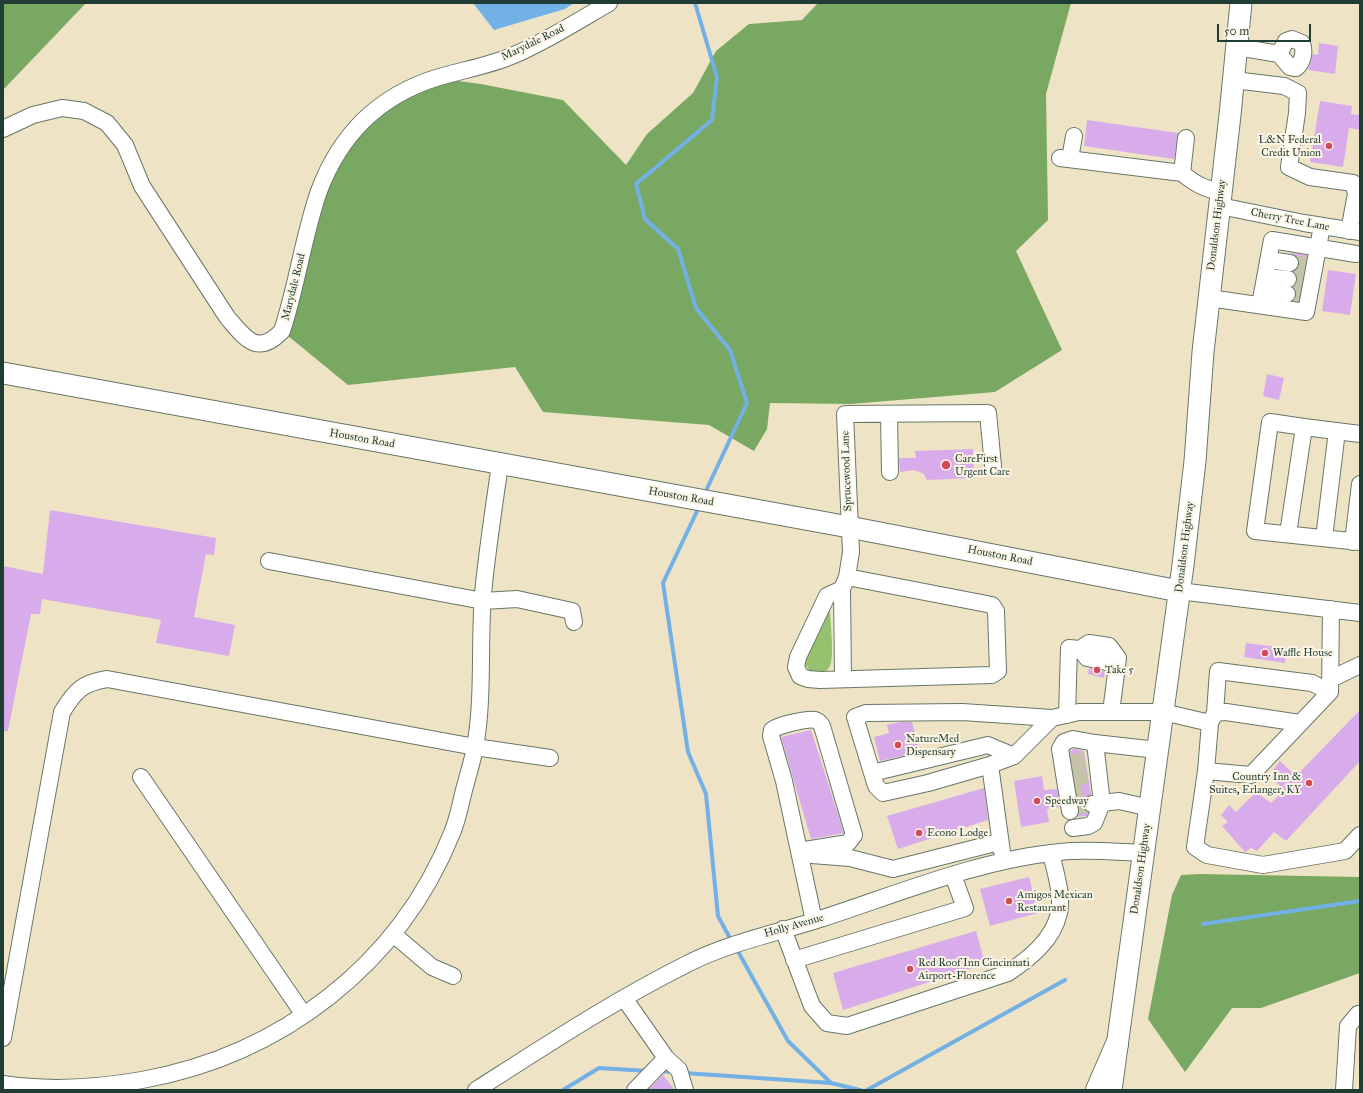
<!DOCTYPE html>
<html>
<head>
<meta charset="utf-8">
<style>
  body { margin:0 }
  #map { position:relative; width:1363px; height:1093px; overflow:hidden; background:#eee4c5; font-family:"IM FELL Great Primer",serif }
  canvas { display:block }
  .frame { position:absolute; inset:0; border:4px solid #1f3d34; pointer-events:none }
  .scale { position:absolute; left:1217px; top:24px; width:94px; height:18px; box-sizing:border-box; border:2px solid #1f3d34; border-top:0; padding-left:5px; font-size:12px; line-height:14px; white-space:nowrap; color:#1f3d34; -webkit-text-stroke:3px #fcf5e5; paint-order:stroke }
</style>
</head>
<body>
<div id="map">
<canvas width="1363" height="1093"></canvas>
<div class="frame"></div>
<div class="scale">50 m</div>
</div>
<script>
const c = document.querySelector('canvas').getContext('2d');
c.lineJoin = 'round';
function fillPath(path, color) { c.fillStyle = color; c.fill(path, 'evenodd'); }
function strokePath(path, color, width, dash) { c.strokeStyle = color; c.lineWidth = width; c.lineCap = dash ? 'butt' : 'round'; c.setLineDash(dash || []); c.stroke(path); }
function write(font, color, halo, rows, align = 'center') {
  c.font = font + ' "IM FELL Great Primer",serif'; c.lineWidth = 4; c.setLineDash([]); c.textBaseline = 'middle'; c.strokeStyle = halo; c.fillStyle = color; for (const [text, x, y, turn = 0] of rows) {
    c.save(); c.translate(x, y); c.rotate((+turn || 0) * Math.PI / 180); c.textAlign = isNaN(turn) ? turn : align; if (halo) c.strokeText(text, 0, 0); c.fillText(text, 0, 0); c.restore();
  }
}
fillPath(new Path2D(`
  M829 601C830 616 834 651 831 663 827 679 803 675 804 657 804 647 824 613 829 601Z`), '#96c270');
fillPath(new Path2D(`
  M3 3H86L3 90Z
  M818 3H1071L1046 94 1048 220 1016 251 1062 350 995 392 851 404 770 403 767 429 754 451 709 425 543 412 515 367 348 385 282 331 320 191 362 121 436 78 481 84 563 100 626 165 647 134 693 93 716 51 749 24 802 20Z
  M1198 874 1360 877V973L1261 1008H1232L1185 1072 1148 1019 1172 895 1181 875Z`), '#78a862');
fillPath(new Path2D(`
  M473 3H574L565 9 494 30Z`), '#72b0e5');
strokePath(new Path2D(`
  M695 3 717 77 712 120 636 184 645 219 678 249 696 308 730 350 747 403 704 495
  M699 507 663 583 688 752 706 794 718 916 732 942
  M1203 924 1360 901
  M736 948 788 1041 831 1083
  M659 1071 674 1072
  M685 1073 831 1083 860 1090
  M563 1090 599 1068 648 1071
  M867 1090 1065 980`), '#72b0e5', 4);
fillPath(new Path2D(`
  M1319 43 1338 46 1335 74 1308 70 1313 54 1318 55Z
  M1320 101 1352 106 1351 114 1360 115V130L1349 128 1343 167 1310 162Z
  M1087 120 1178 133 1174 159 1084 146Z
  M1291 253 1307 255 1298 301H1294L1296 295 1293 287 1297 280 1294 272 1298 268 1299 260Z
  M1328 270 1356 274 1350 315 1322 311Z
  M1267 374 1284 378 1279 400 1263 396Z
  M973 449 974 478 927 480 924 474 914 470 900 472 899 458H916L915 451Z
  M50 510 216 538 214 555 206 554 194 617 235 625 229 656 156 643 161 620 42 599 40 614H31L8 731H3V566L43 574Z
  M1246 643 1286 648 1285 663 1244 657Z
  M1089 668 1105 671 1104 678 1088 674Z
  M1360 710V761L1286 841 1274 832 1257 851 1251 848 1245 852 1222 826 1228 822 1221 815 1229 805 1236 812 1256 792 1271 803 1284 790 1269 775 1280 761 1296 776Z
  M901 722H912L920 752 880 761 874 737 889 733 887 725Z
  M811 730 844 833 811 839 781 737Z
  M1074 749 1084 751 1091 795 1083 800 1084 809 1088 813 1087 816 1077 817 1079 809 1070 751Z
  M1042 776 1044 790 1057 789 1060 807 1047 809 1049 822 1021 827 1014 781Z
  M984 788 988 820 898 849 887 816Z
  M1029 877 1038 913 990 926 980 889Z
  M976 931 985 964 843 1010 833 973Z
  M663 1075 675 1090H648Z`), '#d8abeb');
strokePath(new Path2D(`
  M1290 263 1307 265
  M1288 279 1305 281
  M1287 294 1304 295
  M1069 763 1086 760
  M1071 778 1088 775
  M1066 791 1090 788
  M1076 807 1092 804`), '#c5c3a8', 16, [16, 8]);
const minor = new Path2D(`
  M1237 47 1279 54 1290 67 1296 68C1303 62 1305 52 1302 43L1292 39 1286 41 1279 54
  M1234 80 1284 86 1298 93 1297 113 1289 167 1310 177 1353 183 1356 194 1349 231
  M3 129 33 115 62 108 84 111 107 123 125 145 142 186 227 317C245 338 257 357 282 331 297 286 303 237 319 191 340 135 379 96 436 78 462 70 489 66 514 55 547 41 578 21 609 3
  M1060 158 1182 173C1195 184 1205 189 1221 192
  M1070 159 1074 136
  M1182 173 1186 138
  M1220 206 1304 223 1360 232
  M1268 260 1290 263
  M1265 277 1288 279
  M1263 291 1287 294
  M1209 298 1306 312 1322 226
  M1260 305 1272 240 1356 254
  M889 414 890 472
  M1304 427 1360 434
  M1288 534 1304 427 1270 422 1255 531 1360 542
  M1324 538 1337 431
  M1353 542 1360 484
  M269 561 483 601 517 599 572 611 574 622
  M842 589 827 596 798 657 796 667 800 676 808 679 820 680 992 675 998 671 996 611 992 605 847 577
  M1179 591 1360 613
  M1331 609 1330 692 1251 775 1206 771 1195 847 1207 855 1263 865 1345 851 1360 835
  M1080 649 1087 658 1107 662 1118 658
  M843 679 842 589 847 577 851 552 845 414 988 413 993 466
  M1331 679 1360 665
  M1215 713 1218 671 1312 683 1330 692
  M1067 715 1069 648 1080 649 1089 643 1109 646 1118 658 1111 712
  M1052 718 962 712 866 713 855 717 876 786 883 793 928 783 990 765 1014 756 1052 718 1079 712H1163L1210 723 1206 771
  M1210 723 1215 713 1226 712 1300 723
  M990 765 1002 852
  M872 773 988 745 1014 756
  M141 777 304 1015
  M1150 808 1119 801 1102 803 1095 743 1157 750
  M1070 811 1060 749 1064 742 1073 739 1095 743
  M1073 828 1088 826 1094 823 1102 803 1092 804
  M799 851 848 843 854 835 822 726C820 723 819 721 815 720 808 718 779 725 772 730L771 736 784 781 814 921
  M812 855 850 858 893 869 999 842
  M783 929 812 1006 827 1023 847 1026 1008 973C1030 958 1053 940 1059 913 1063 894 1055 872 1051 853
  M393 934 432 967 453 976
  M794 960 965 908 953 875
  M624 998 666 1058 679 1070 685 1090
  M3 1038 62 712C75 691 82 683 107 679L475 747 550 758
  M3 1084C49 1091 96 1088 142 1080 281 1055 399 965 452 833 459 817 461 799 466 783 469 771 473 759 475 747 484 697 479 645 483 594 487 551 494 507 500 464
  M476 1090C545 1046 613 1001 687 964 728 943 773 934 817 920 895 895 977 860 1060 852 1087 849 1116 852 1143 853
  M635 1090 666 1058
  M1344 1090 1348 1026 1358 1014H1360`);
const major = new Path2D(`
  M3 373 849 527 1179 591
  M1111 1090 1183 565 1195 461 1203 352 1230 115 1241 3`);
const highway = new Path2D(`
  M1097 1090 1117 1044`);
strokePath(minor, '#677767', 18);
strokePath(major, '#677767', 23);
strokePath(highway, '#677767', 24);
strokePath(minor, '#fff', 16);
strokePath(major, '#fff', 21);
strokePath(highway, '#fff', 22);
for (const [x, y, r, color] of [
  [1329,146,4,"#d1495b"],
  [946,465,5,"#d1495b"],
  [1265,653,4,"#d1495b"],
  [1097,670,4,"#d1495b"],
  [898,745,4,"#d1495b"],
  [1309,783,4,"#d1495b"],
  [1037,801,4,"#d1495b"],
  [919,833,4,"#d1495b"],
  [1009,901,4,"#d1495b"],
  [910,969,4,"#d1495b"]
]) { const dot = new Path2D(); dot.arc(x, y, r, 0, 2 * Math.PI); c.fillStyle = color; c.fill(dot); strokePath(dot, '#fcf5e5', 1.5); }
write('11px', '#1f3d34', '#fcf5e5', [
  ["Marydale Road",533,43,-26],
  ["Cherry Tree Lane",1290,220,11],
  ["Donaldson Highway",1217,225,-83],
  ["Marydale Road",294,287,-76],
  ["Houston Road",362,439,10],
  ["Sprucewood Lane",847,471,-92],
  ["Houston Road",681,497,10],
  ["Donaldson Highway",1185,547,-83],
  ["Houston Road",1000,556,11],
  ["Donaldson Highway",1141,869,-82],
  ["Holly Avenue",794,926,-16]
]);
write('11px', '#1f3d34', '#fcf5e5', [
  ["L&N Federal",1321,140,"right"],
  ["Credit Union",1321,153,"right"],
  ["CareFirst",955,459],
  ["Urgent Care",955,472],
  ["Waffle House",1273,653],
  ["Take 5",1105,670],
  ["NatureMed",906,739],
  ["Dispensary",906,752],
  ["Country Inn &",1301,777,"right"],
  ["Suites, Erlanger, KY",1301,790,"right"],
  ["Speedway",1045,801],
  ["Econo Lodge",927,833],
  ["Amigos Mexican",1017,895],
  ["Restaurant",1017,908],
  ["Red Roof Inn Cincinnati",918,963],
  ["Airport-Florence",918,976]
], 'left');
</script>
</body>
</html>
